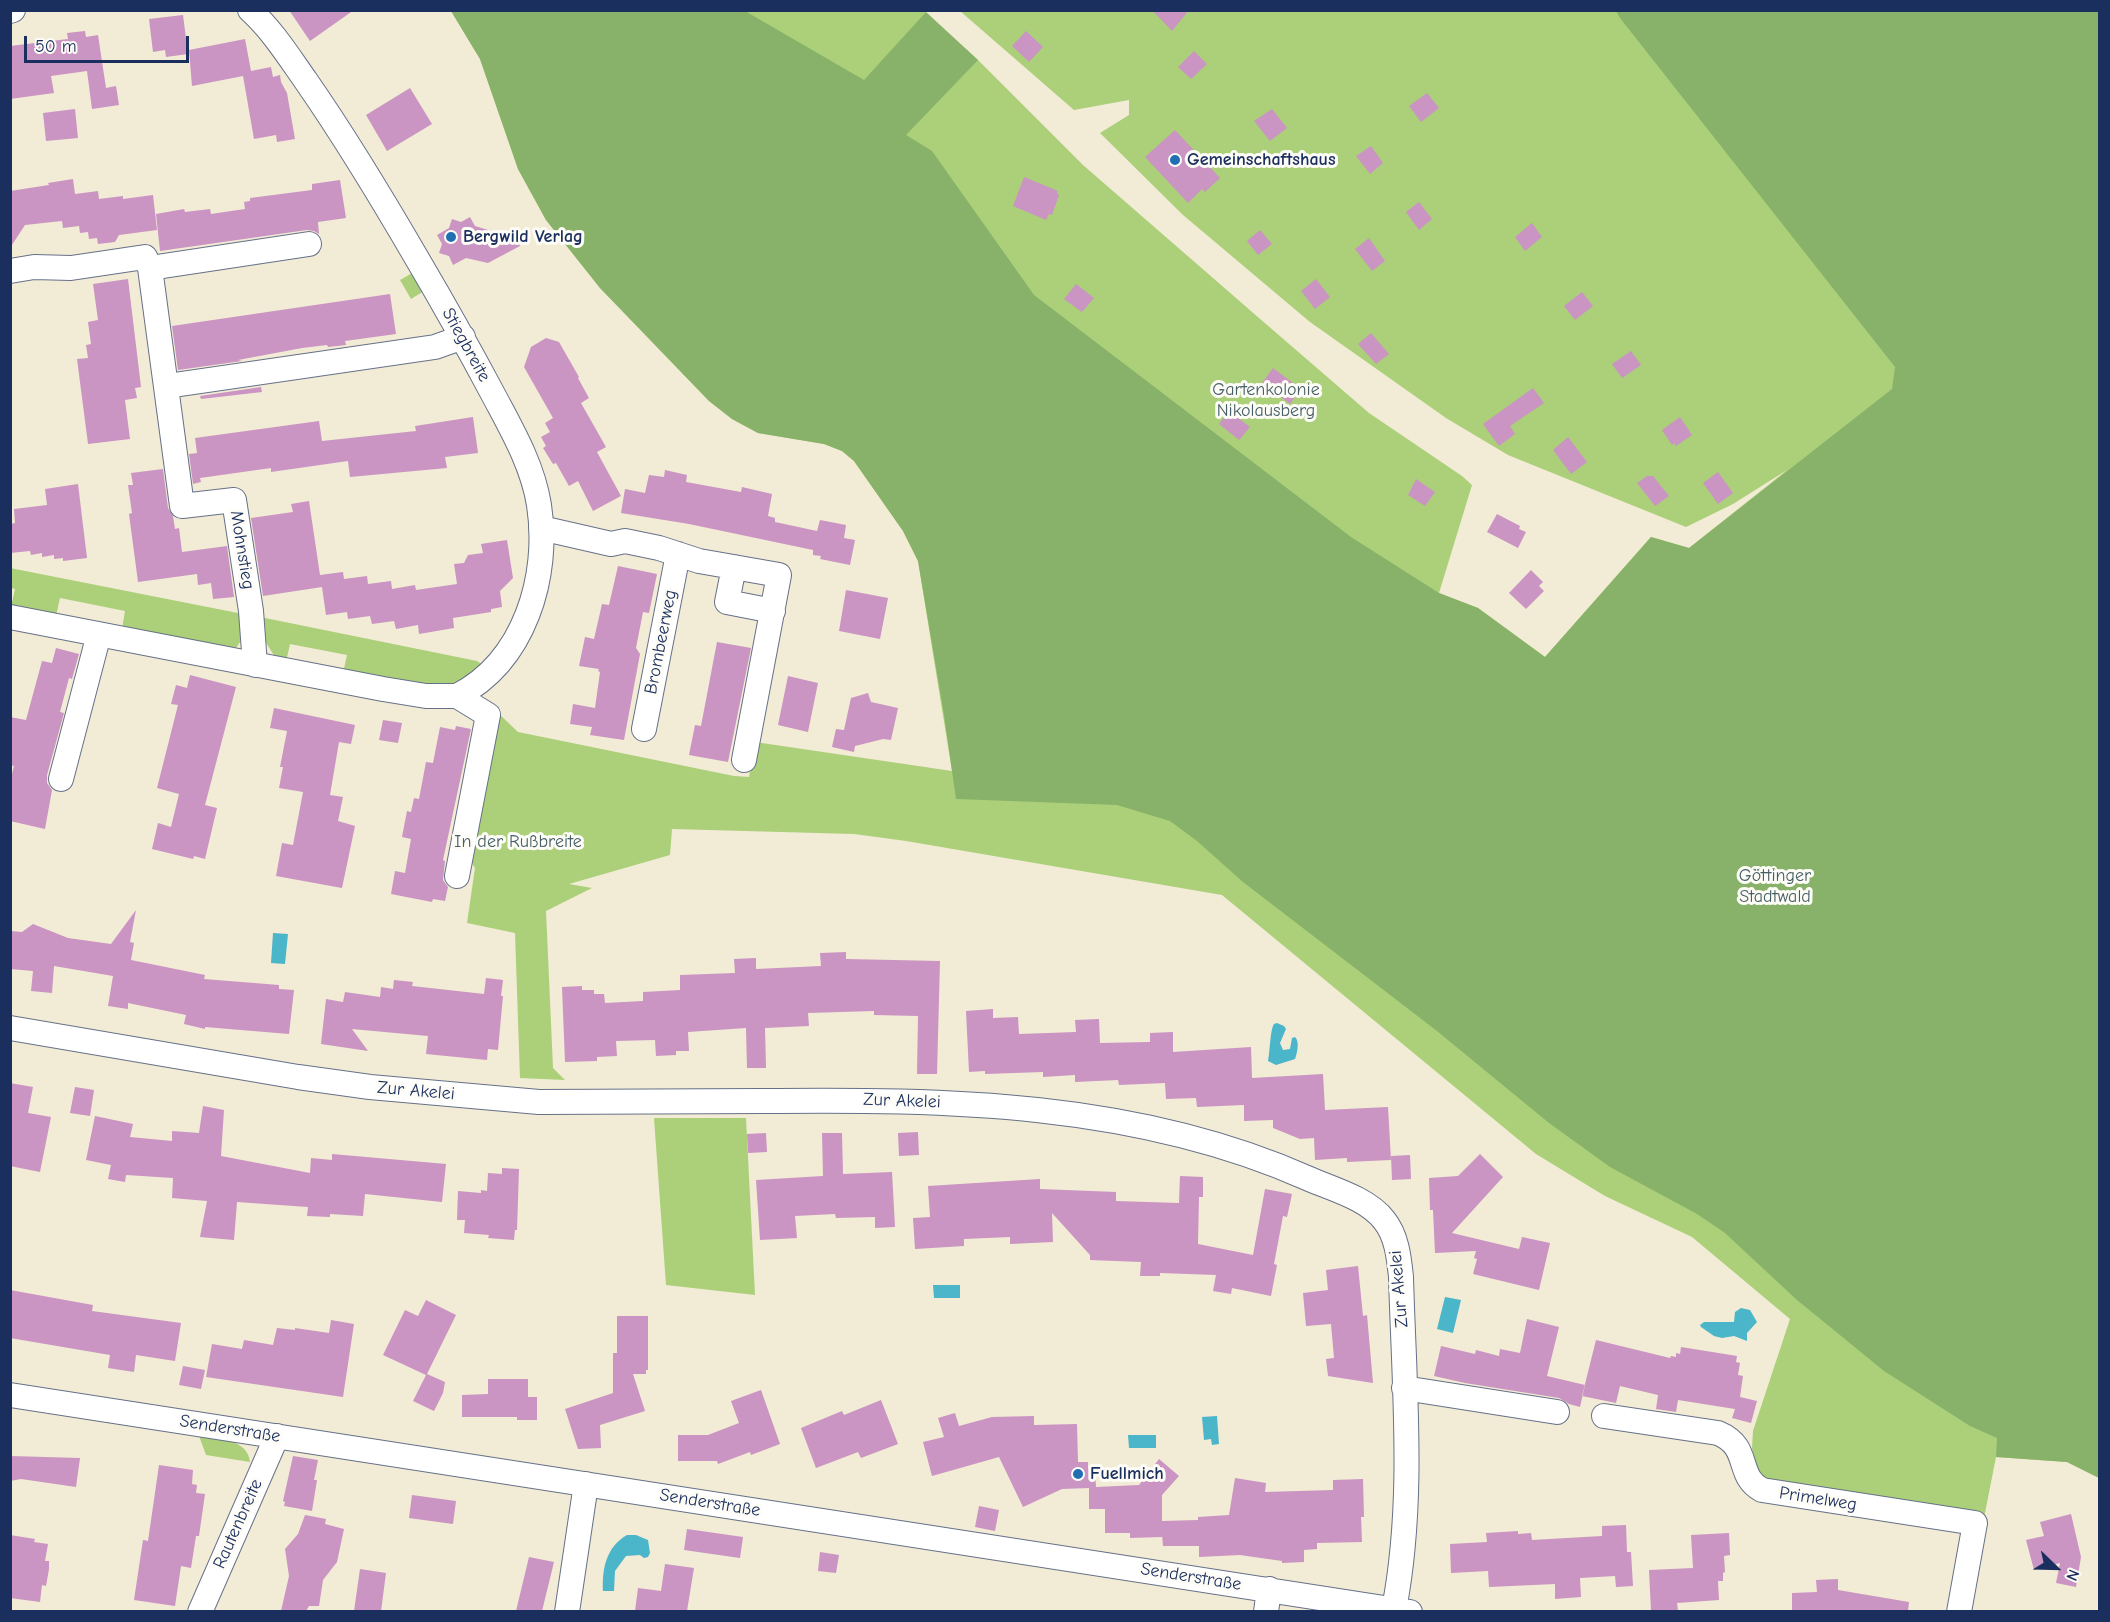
<!DOCTYPE html>
<html>
<head>
<meta charset="utf-8">
<style>
  body { margin:0 }
  #map { position:relative; width:2110px; height:1622px; overflow:hidden; background:#f2ebd5; font-family:"Comic Neue",sans-serif }
  canvas { display:block }
  .frame { position:absolute; inset:0; border:12px solid #1b2f5e; pointer-events:none }
  .north { position:absolute; left:2026px; top:1538px; width:60px; height:60px; -webkit-text-stroke:4px #fdfcf7; paint-order:stroke; rotate:113deg; font-size:16px; font-weight:700; line-height:24px; text-align:center; color:#1b2f5e }
  .north::after { content:''; display:block; margin:auto; width:21px; height:27px; background:#1b2f5e; clip-path:polygon(50% 0,100% 100%,50% 72%,0 100%) }
  .scale { position:absolute; left:24px; top:36px; width:165px; height:27px; box-sizing:border-box; border:3px solid #1b2f5e; border-top:0; padding-left:8px; font-size:18px; line-height:21px; white-space:nowrap; color:#1b2f5e; -webkit-text-stroke:4px #fdfcf7; paint-order:stroke }
</style>
</head>
<body>
<div id="map">
<canvas width="2110" height="1622"></canvas>
<div class="frame"></div>
<div class="north">N</div>
<div class="scale">50 m</div>
</div>
<script>
const c = document.querySelector('canvas').getContext('2d');
c.lineJoin = 'round';
function fillPath(path, color) { c.fillStyle = color; c.fill(path, 'evenodd'); }
function strokePath(path, color, width, dash) { c.strokeStyle = color; c.lineWidth = width; c.lineCap = dash ? 'butt' : 'round'; c.setLineDash(dash || []); c.stroke(path); }
function write(font, color, halo, rows, align = 'center') {
  c.font = font + ' "Comic Neue",sans-serif'; c.lineWidth = 6; c.setLineDash([]); c.textBaseline = 'middle'; c.strokeStyle = halo; c.fillStyle = color; for (const [text, x, y, turn = 0] of rows) {
    c.save(); c.translate(x, y); c.rotate((+turn || 0) * Math.PI / 180); c.textAlign = isNaN(turn) ? turn : align; if (halo) c.strokeText(text, 0, 0); c.fillText(text, 0, 0); c.restore();
  }
}
fillPath(new Path2D(`
  M451 11H924L978 60 1083 165 1259 318 1369 413 1462 476 1472 485 1439 593 1478 608 1545 657 1651 537 1689 548 1787 470 1733 504 1686 527 1508 455 1446 418 1310 322 1183 215 1100 133 1129 115V100L1074 110 960 11H2099V1478L2067 1462 1996 1457 1984 1518 1767 1484 1756 1473 1752 1448 1753 1431 1790 1319 1692 1237 1605 1196 1536 1154 1222 895 906 841 854 834 672 829 670 855 569 884 592 888 546 911 553 1068 565 1080 520 1078 515 933 467 923 475 868 471 862 496 711 518 732 734 776 749 777 755 742 952 771 918 561 903 531 854 461 842 451 824 444 758 433 732 419 709 401 600 288 546 220 518 169 480 59Z
  M414 272 424 291 411 299 400 280Z
  M10 568 243 614 246 633 234 651 122 629 125 611 60 598 56 616 11 607 15 589 11 588Z
  M260 617 477 661 483 665C476 670 468 678 460 682 435 693 372 677 343 673L347 655 290 644 286 662 277 660 263 638Z
  M654 1118H746L755 1295 666 1285Z
  M199 1436C217 1438 248 1439 250 1462L206 1455Z`), '#abd079');
fillPath(new Path2D(`
  M451 11H745L864 80 926 12 978 60 906 135 932 151 1034 295 1351 537 1439 593 1478 608 1545 657 1651 537 1689 548 1892 389 1895 367 1620 18 1616 11H2099V1478L2067 1462 1996 1457 1997 1438 1970 1426 1884 1371 1797 1300 1725 1233 1697 1214 1610 1167 1549 1123 1437 1031 1243 882 1197 841 1170 821 1117 805 956 799 944 715 918 561 903 531 854 461 842 451 824 444 758 433 732 419 709 401 600 288 546 220 518 169 480 59Z`), '#88b269');
fillPath(new Path2D(`
  M273 933 288 934 285 964 271 963Z
  M1277 1023 1284 1026 1286 1029 1280 1043 1283 1050 1290 1049 1292 1038 1295 1037C1300 1041 1297 1054 1295 1059L1276 1065 1268 1061C1270 1052 1270 1030 1274 1024Z
  M933 1285H960V1298H934Z
  M1445 1297 1461 1300 1453 1333 1437 1329Z
  M1741 1308 1750 1310 1757 1322 1747 1333V1341L1734 1336 1722 1338 1714 1336 1701 1327 1700 1325 1704 1322H1734L1735 1312Z
  M1217 1416 1219 1444 1212 1445 1211 1439 1204 1440 1202 1417Z
  M1128 1435H1156V1448H1129Z
  M627 1535H636L648 1540 650 1553 648 1557 644 1558 640 1555 626 1556 615 1571 614 1591H603C602 1569 606 1547 627 1535Z`), '#4bb5c9');
fillPath(new Path2D(`
  M289 10H354L310 41Z
  M1152 10H1189L1172 31Z
  M183 15 188 54 166 57 165 50 153 52 149 19Z
  M85 31 86 37 98 35 106 88 116 86 119 105 92 109 87 71 51 76 54 93 10 99V46L68 39 67 33Z
  M1026 31 1043 47 1029 62 1012 46Z
  M245 39 251 71 271 67 273 77 280 75 281 82 287 93 295 139 277 142 276 135 254 139 243 76 192 86 189 50Z
  M1194 51 1207 64 1191 79 1178 67Z
  M410 88 432 124 387 151 366 115Z
  M1427 93 1439 108 1421 122 1409 106Z
  M75 109 78 138 46 141 43 113Z
  M1272 109 1287 128 1270 141 1254 121Z
  M1175 130 1220 178 1205 192 1202 189 1188 203 1145 157Z
  M1371 146 1383 163 1370 174 1356 156Z
  M1024 177 1058 191 1057 193 1059 195 1052 215 1049 214 1046 220 1013 206Z
  M73 179 75 194 98 191 99 199 123 196V199L153 195 157 230 119 235 115 242 98 244 97 238 89 239 88 232 80 233 79 226 63 228 62 221 25 225 10 248V191L49 185 48 183Z
  M340 180 346 218 318 222 319 234 314 231 307 230 160 251 156 214 184 209 185 212 210 209 211 214 245 209 244 202 250 201V198L312 190V184Z
  M1419 202 1432 219 1419 230 1406 212Z
  M470 217 475 226 501 234 511 229 520 246 488 263 466 258 453 265 449 256 439 253 442 244 437 235 449 228 452 219 461 222Z
  M1532 223 1542 237 1525 251 1515 237Z
  M1260 230 1272 244 1258 255 1247 241Z
  M1369 238 1385 261 1372 271 1355 249Z
  M128 279 141 387 135 388 137 398 125 400 130 439 88 444 77 359 88 358 86 345 91 344 88 322 98 320 93 284Z
  M1316 279 1330 297 1315 309 1301 291Z
  M1076 284 1094 298 1082 312 1064 299Z
  M1582 292 1593 306 1575 320 1564 306Z
  M390 294 396 334 345 341 346 345 328 347 327 345 302 348 238 360 242 361 178 370 172 326Z
  M1371 333 1389 354 1376 364 1358 344Z
  M546 338 559 342 579 377 578 378 589 398 581 403 606 447 597 452 621 496 593 511 578 481 569 486 556 463 553 464 543 448 546 446 541 437 550 432 545 423 553 418 524 367 531 347Z
  M1631 351 1641 365 1622 378 1612 364Z
  M1273 368 1301 389 1290 404 1262 383Z
  M261 387 262 392 201 399 200 396Z
  M1533 388 1544 403 1510 426 1515 434 1499 446 1483 424Z
  M1229 411 1250 427 1239 440 1219 424Z
  M473 417 478 453 445 457 447 468 350 477 348 461 271 472V468L200 478 201 482 193 484 189 454 197 453 195 438 319 421 322 441 416 431 415 426Z
  M1680 417 1692 435 1676 446 1674 443 1672 445 1662 430Z
  M1568 437 1587 462 1571 474 1553 450Z
  M163 469 168 508 173 516 175 529 179 528 182 552 227 546 234 597 213 599 211 583 198 585 197 574 138 582 129 514 132 513 128 485H133L131 473Z
  M665 470 687 475 686 482 741 492 742 487 772 494 768 516 775 518V522L817 531 820 520 846 525 844 538 855 540 850 565 820 559 821 556 813 555V550L689 524 621 513 625 489 645 493 649 475 664 477Z
  M1718 472 1733 493 1718 504 1703 483Z
  M1647 476H1653L1669 496 1655 506 1637 483Z
  M1416 479 1435 492 1425 506 1408 495Z
  M78 484 87 558 63 561V558L54 559V555L42 557V553L31 555 30 551 10 553V524L15 523 14 509 47 505 45 489Z
  M309 501 320 575 343 572 344 579 367 576 368 584 391 581 392 589 415 585 416 590 457 584 454 564 464 563 468 555 483 553 481 544 507 540 513 578 500 591 502 607 491 609V612L453 618 454 628 419 634 418 625 396 629 394 621 372 624 370 616 348 619 347 612 326 615 322 587 263 596 251 518 293 512 291 504Z
  M1497 514 1520 526 1519 529 1526 532 1518 548 1487 532Z
  M618 566 657 574 649 613 643 612 636 648 640 654 624 740 590 735 592 727 570 724 573 704 595 708 600 672 598 671 599 669 579 666 585 637 594 639 602 604 609 605Z
  M1531 570 1543 582 1539 586 1544 591 1526 609 1509 593Z
  M846 590 888 598 880 639 839 631Z
  M717 642 751 648 728 762 689 755 695 725 701 726Z
  M56 648 79 654 72 679 69 678 60 712 64 713 47 775V783L52 790 45 829 10 821V782L14 766 10 765V717L26 720 42 661 52 663Z
  M190 675 236 687 205 805 217 808 205 859 194 856 193 859 152 849 158 823 171 827 179 794 157 788 178 705 171 704 176 685 187 688Z
  M788 676 818 683 808 732 778 725Z
  M868 693 871 702 898 708 891 740 883 739 855 746 854 752 832 747 836 729 844 730 851 698Z
  M274 708 355 725 351 744 339 742 330 795 343 797 338 821 355 826 342 888 276 876 282 843 293 845 303 792 279 788 283 767H280L287 731 270 728Z
  M383 720 402 723 398 743 379 740Z
  M456 726 471 729 443 860 445 861 443 880 448 887 445 901 433 899 432 902 391 894 395 871 405 873 411 839 402 837 407 811 411 812 414 798 419 799 426 762 433 763 440 727 455 730Z
  M136 910 130 942 134 943 131 960 205 975 204 979 279 985V989L294 990 289 1034 205 1027V1029L184 1024 186 1015 128 1003V1009L108 1006 113 976 54 966 52 993 31 991 33 971 10 969V931L22 932 33 924 68 938 111 944Z
  M846 952V959L940 961 937 1074H917L918 1016 874 1015V1011L808 1013 809 1026 765 1028 766 1068H747L746 1028 688 1032 689 1051H676V1055L656 1056 655 1040 616 1041 617 1056 597 1057V1061L565 1062 562 987 582 986V990H594V994H604L605 1003 643 1001V992L680 990V975L735 973 734 959 756 958V969L821 966 820 953Z
  M486 978 503 980 501 996H503L498 1050 488 1049 487 1060 426 1054 428 1036 352 1029 368 1051 321 1044 326 999 343 1002 345 992 380 997 381 987 393 989 394 980 413 982 412 986 484 994Z
  M993 1009V1018L1018 1017 1019 1034 1076 1032 1075 1020 1099 1019 1100 1043 1150 1042V1033L1173 1032V1052L1251 1047 1252 1078 1323 1074 1325 1110 1388 1107 1391 1160 1347 1162V1158L1315 1160 1314 1138 1300 1139 1273 1128V1120L1244 1121V1105L1197 1107 1196 1098 1166 1099 1165 1083 1119 1085 1118 1080 1075 1082V1075L1043 1077V1072L985 1074V1071L969 1072 966 1011Z
  M10 1083 33 1087 28 1113 51 1117 40 1172 10 1166Z
  M75 1087 94 1090 90 1116 70 1113Z
  M203 1106 224 1110 221 1156 310 1173 311 1158 332 1160V1154L446 1164 442 1202 365 1194 363 1216 330 1214V1217L307 1216 308 1207 237 1202 234 1240 200 1237 207 1201 172 1198 173 1178 126 1175 125 1182 108 1179 111 1165 86 1160 95 1116 133 1124 130 1137 172 1141V1131L199 1133Z
  M918 1132 919 1155 899 1156 898 1133Z
  M766 1133 767 1152 748 1153 747 1134Z
  M822 1133H842L843 1174 892 1172 895 1227 875 1228V1217L836 1218 835 1214 795 1216 797 1238 760 1240 756 1180 823 1176Z
  M1480 1154 1503 1177 1452 1233 1519 1249 1522 1237 1550 1243 1539 1290 1473 1274 1477 1259 1474 1258 1476 1251 1435 1253 1433 1210H1430L1429 1178 1458 1176Z
  M1410 1155 1411 1179 1392 1180 1391 1156Z
  M502 1168 519 1169 517 1230H515L514 1240 488 1238 489 1235 464 1233 465 1220H457L458 1191 481 1193V1190L487 1191 488 1173 502 1174Z
  M1180 1176 1203 1177V1197H1199L1198 1244 1253 1255 1265 1189 1292 1194 1287 1217 1283 1216 1274 1264 1277 1265 1271 1296 1232 1288 1231 1294 1213 1291 1216 1275 1160 1273V1276H1140L1141 1262 1090 1260V1255L1052 1213 1053 1242 1010 1244V1237L964 1239V1246L915 1249 913 1218 930 1217 928 1186 1040 1179V1189L1116 1192V1201L1179 1203Z
  M1358 1266 1363 1316 1367 1315 1373 1383 1328 1376 1326 1359 1334 1358 1331 1324 1306 1326 1303 1293 1328 1290 1326 1270Z
  M10 1290 93 1305 92 1311 181 1323 175 1361 136 1355 134 1372 108 1368 110 1355 10 1338Z
  M426 1300 456 1315 427 1374 445 1382 443 1393 434 1411 413 1401 426 1375 383 1355 405 1310 418 1316Z
  M617 1316H648V1370H646V1374H633L645 1411 600 1425 601 1448 578 1449 565 1409 613 1393V1353H617Z
  M1527 1319 1559 1327 1547 1376 1585 1385 1580 1407 1569 1404 1559 1398 1465 1383 1434 1376 1441 1346 1475 1354 1476 1350 1499 1356 1500 1349 1520 1353Z
  M331 1320 354 1324 343 1397 206 1377 212 1344 242 1349 244 1340 273 1345 277 1328 295 1330V1328L329 1333Z
  M1596 1340 1670 1358 1671 1356 1676 1357V1353L1680 1354 1681 1347 1737 1356 1736 1362 1740 1363 1738 1375 1743 1376 1740 1397 1757 1401 1751 1423 1732 1418 1735 1409 1678 1400 1676 1412 1656 1409 1658 1395 1620 1386 1616 1403 1582 1396Z
  M183 1366 205 1370 201 1389 179 1385Z
  M488 1379H528V1397H537V1420H517V1417H462V1395L488 1394Z
  M761 1390 780 1444 751 1455 750 1452 718 1464 717 1461H678V1435H708L739 1423 731 1401Z
  M881 1400 898 1444 861 1458 858 1452 816 1468 801 1428 842 1411 844 1415Z
  M955 1413 959 1426 992 1417 1034 1416V1425L1077 1424 1078 1462H1088V1469H1095L1096 1487 1139 1485 1159 1459 1179 1476 1162 1495V1521L1198 1520V1517L1229 1515 1235 1478 1266 1483 1265 1492 1333 1490V1480L1363 1479 1364 1517H1361L1362 1542 1317 1543V1549L1304 1550V1562L1282 1563V1561L1240 1555 1199 1557V1546H1163L1162 1535V1537L1130 1538V1533H1105V1509H1089V1488L1062 1489 1023 1507 999 1457 932 1476 923 1442 944 1437 938 1418Z
  M10 1456 80 1458 76 1487 21 1479 10 1481Z
  M293 1456 318 1460 314 1480H317L312 1511 284 1506 285 1502 283 1501Z
  M159 1465 193 1470 192 1484 197 1485 196 1493 205 1494 199 1536H196L191 1568 181 1566 175 1606 134 1600 143 1540 148 1541Z
  M412 1495 456 1501 453 1524 409 1518Z
  M979 1506 999 1510 995 1531 975 1527Z
  M2071 1514 2081 1557 2076 1587 2056 1583 2060 1563 2034 1570 2026 1540 2044 1536 2040 1522Z
  M305 1515 326 1519 325 1524 344 1529 337 1562 323 1580 319 1606H309L306 1611H281L289 1576 285 1549 298 1534Z
  M1626 1525 1627 1552H1631L1633 1586 1616 1587 1615 1576 1580 1578 1581 1597 1555 1599V1584L1489 1587 1488 1571 1451 1573 1450 1544 1487 1542 1486 1533 1518 1531V1534L1531 1533 1532 1540 1602 1536V1526Z
  M687 1529 743 1537 740 1558 684 1550Z
  M1729 1533 1730 1555 1724 1556 1725 1572 1723 1573V1581H1718L1719 1600 1677 1603 1678 1611H1651L1649 1570 1693 1568 1691 1535Z
  M10 1535 35 1539 34 1542 48 1544 45 1561H49V1569L46 1586 42 1585 40 1602 10 1598Z
  M820 1552 839 1555 836 1573 818 1571Z
  M529 1557 554 1562 542 1611H516Z
  M665 1564 694 1568 687 1611H635L638 1588 661 1591Z
  M360 1569 386 1573 381 1611H354Z
  M1838 1579V1590L1909 1602 1908 1611H1792V1593L1817 1592 1816 1580Z`), '#ca94c3');
const street = new Path2D(`
  M250 10C273 31 289 57 306 81 347 140 383 200 419 262 445 306 470 351 494 396 512 430 533 466 539 505 550 576 525 661 457 696
  M10 11 13 10
  M150 268 309 244
  M10 271 34 267 71 268 145 257 150 268 182 506 234 500 251 611 255 665
  M167 386 435 347 463 337
  M541 528 611 544 625 541 659 548 699 561 779 575 744 760
  M734 567 727 602 773 611
  M10 617 383 689 426 696H457L488 715 457 876
  M644 729 678 554
  M61 779 99 634
  M10 1028 298 1077 370 1087 539 1102C613 1102 688 1101 762 1101 946 1099 1136 1102 1307 1178 1332 1189 1367 1198 1384 1220 1397 1236 1399 1258 1401 1277 1404 1387 1415 1500 1394 1609
  M1404 1388 1557 1412
  M10 1395 1410 1612
  M1604 1416 1718 1433C1752 1447 1735 1476 1762 1490L1975 1523 1959 1612
  M200 1612 277 1436
  M567 1612 586 1484
  M1266 1612 1269 1589`);
strokePath(street, '#667188', 26);
strokePath(street, '#fff', 24);
for (const [x, y, r, color] of [
  [1175,160,6,"#1f6fb2"],
  [451,237,6,"#1f6fb2"],
  [1078,1474,6,"#1f6fb2"]
]) { const dot = new Path2D(); dot.arc(x, y, r, 0, 2 * Math.PI); c.fillStyle = color; c.fill(dot); strokePath(dot, '#fdfcf7', 2); }
write('bold 18px', '#1b2f5e', '#fdfcf7', [
  ["Gemeinschaftshaus",1187,160],
  ["Bergwild Verlag",463,237],
  ["Fuellmich",1090,1474]
], 'left');
write('18px', '#1b2f5e', '#fdfcf7', [
  ["Stiegbreite",466,345,61],
  ["Mohnstieg",242,550,81],
  ["Brombeerweg",661,642,-79],
  ["Zur Akelei",416,1091,5],
  ["Zur Akelei",902,1101,2],
  ["Zur Akelei",1399,1289,-95],
  ["Senderstraße",230,1429,9],
  ["Primelweg",1818,1499,9],
  ["Senderstraße",710,1503,9],
  ["Rautenbreite",238,1524,-66],
  ["Senderstraße",1191,1577,9]
]);
write('18px', '#465f66', '#fdfcf7', [
  ["Gartenkolonie",1266,390],
  ["Nikolausberg",1266,411],
  ["In der Rußbreite",518,842],
  ["Göttinger",1775,876],
  ["Stadtwald",1775,897]
]);
</script>
</body>
</html>
